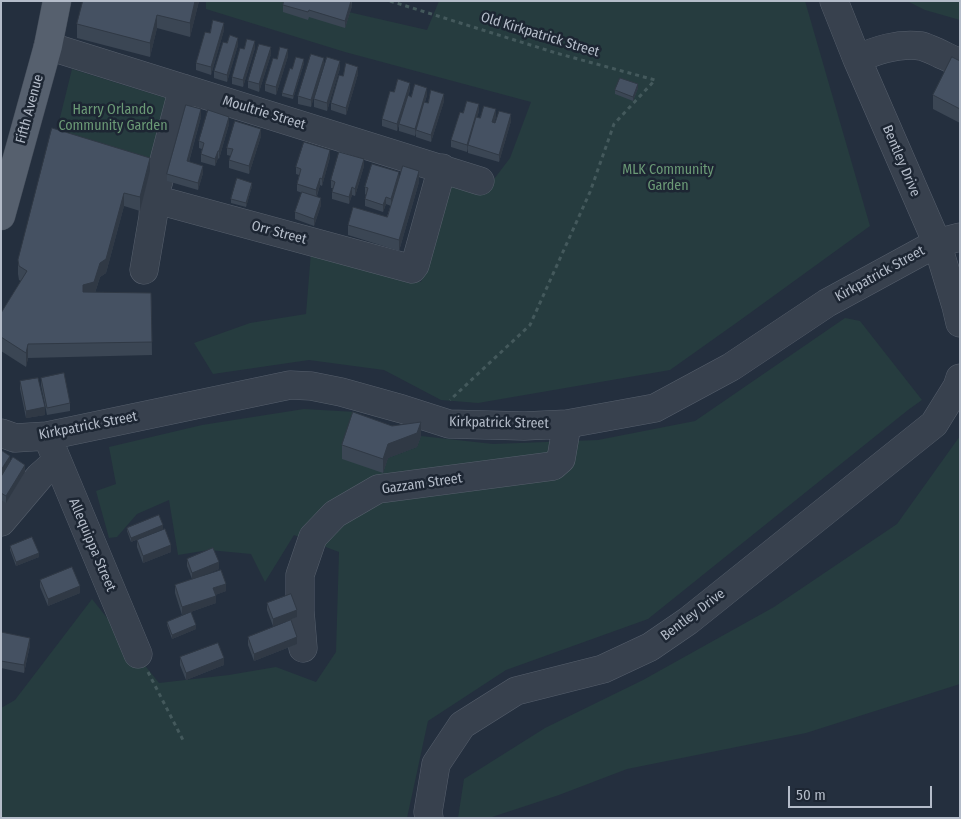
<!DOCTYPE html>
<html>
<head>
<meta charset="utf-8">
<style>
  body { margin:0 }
  #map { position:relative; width:961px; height:819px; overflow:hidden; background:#242f3e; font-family:"Fira Sans Condensed",sans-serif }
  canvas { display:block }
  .frame { position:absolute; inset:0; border:2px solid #b4bcc9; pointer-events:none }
  .scale { position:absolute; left:788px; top:786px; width:144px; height:22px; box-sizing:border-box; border:2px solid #b4bcc9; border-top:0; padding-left:6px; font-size:15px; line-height:18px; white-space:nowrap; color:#b4bcc9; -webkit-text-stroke:4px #1d2633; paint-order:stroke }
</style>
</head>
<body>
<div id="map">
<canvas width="961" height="819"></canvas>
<div class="frame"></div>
<div class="scale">50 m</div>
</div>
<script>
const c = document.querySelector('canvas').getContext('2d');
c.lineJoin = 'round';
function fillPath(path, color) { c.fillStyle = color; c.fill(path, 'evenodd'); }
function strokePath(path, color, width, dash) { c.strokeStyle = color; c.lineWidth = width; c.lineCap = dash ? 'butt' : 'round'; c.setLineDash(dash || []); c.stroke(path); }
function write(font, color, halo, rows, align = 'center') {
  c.font = font + ' "Fira Sans Condensed",sans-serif'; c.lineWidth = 5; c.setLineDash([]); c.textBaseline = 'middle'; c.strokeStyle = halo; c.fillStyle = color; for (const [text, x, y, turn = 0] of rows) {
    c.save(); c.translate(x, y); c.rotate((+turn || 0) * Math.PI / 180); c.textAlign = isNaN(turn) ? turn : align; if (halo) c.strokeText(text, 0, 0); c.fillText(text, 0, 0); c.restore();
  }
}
fillPath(new Path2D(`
  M206 1H306L318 5 427 30 439 1H805L870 226 739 321 670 370 478 403 441 400 384 370 309 360 213 374 194 343 250 323 306 314 311 252 421 282 448 185 485 191 510 158 531 102 345 52 206 9Z
  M907 1H960V20L925 10Z
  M72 69 169 99 149 165 55 138Z
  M845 318 860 321 922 400 908 410 648 619 506 670 428 721 407 818H1V708L15 700 92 599 159 683 229 675 276 667 316 682 336 652 339 552 294 535 265 582 251 554 209 550 178 555 169 500 137 514 117 537 109 538 96 491 116 484 109 447 202 425 304 409 356 412 353 426 383 473 388 458 417 447 421 436 493 444 598 440 695 421Z
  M960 436V684L806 733 627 769 559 795 489 818H458L464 779 545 728 643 680 774 607 897 524Z`), '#263c3f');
const minor = new Path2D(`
  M834 1 857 59 937 243 956 306 960 323
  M48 46 480 181
  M857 59C877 50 898 43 921 46 930 48 950 59 960 63
  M154 199 412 269 415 265 442 168
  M144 270 153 217 154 199 183 88
  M1 433 15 438 47 436 290 385 311 386 341 392 402 409 449 424 524 426 567 424 655 408 731 367 827 303 937 243 960 237
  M47 436 138 654
  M1 522 40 476 57 461
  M303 648 300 611V575L313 537 335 514 378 489 553 466 561 459 567 424
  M429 818 428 812 436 764 462 725 516 691 603 669 650 647 688 621 934 424 957 387 960 378`);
const major = new Path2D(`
  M1 216 48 46 57 1`);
strokePath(minor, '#565f6c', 29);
strokePath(major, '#414a57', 29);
strokePath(new Path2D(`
  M390 1 556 53 655 80 614 124 590 192 530 325 450 400
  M148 672 184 742`), '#44595c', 3, [4, 4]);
strokePath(minor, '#38414e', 28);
strokePath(major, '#56606e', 28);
fillPath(new Path2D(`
  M83 1H199L190 37 157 28 150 57 77 38V24Z
  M352 1V6L345 28 309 17 308 20 283 12V5Z
  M224 30 211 75 196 70V63L210 33Z
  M227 43 238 45 227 82 214 78V71Z
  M255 48 243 87 232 84V77L244 49Z
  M271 54 259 92 248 88V81Z
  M288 56 276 95 265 91V84L277 59Z
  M324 58 311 107 298 104V96Z
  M960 61V123L933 109V95Z
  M304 63 293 99 282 96V93L292 69Z
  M340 68 327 111 314 107V99Z
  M358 74 346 115 331 110V103Z
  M638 88 633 101 615 94V90Z
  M410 90 408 96 411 97 427 95 425 102 428 103 444 101 431 142 416 137V133L415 136 399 131V125L397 131 382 126V119L394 92Z
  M479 111 477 117 480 118 496 117 494 123H495L511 121 499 162 468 153V148L467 152 451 147V140L463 113Z
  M201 117 189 162 203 173 198 190 167 181V174Z
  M229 124 219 159 218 158 215 166 201 162V154L202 149 199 148V141Z
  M261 136 249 174 229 168V160L231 156 227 155V148Z
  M330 157 322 186 320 185 317 196 321 205 314 226 295 219V212L302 193 297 191V184L299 175 296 174V167Z
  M364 166 355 196 352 195 349 204 332 199V192L333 188H331V180Z
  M150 171 140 211 124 206 106 273 100 277 95 293H151L152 355 28 358 26 367 1 351V313L21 281 19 280 18 274V260Z
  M399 179 419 182 399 251 348 235V225L387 217 391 206 386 204 383 212 365 206V199L366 195 365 194V187Z
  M252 186 246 207 231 203V199Z
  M41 378 70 403V411L47 415 41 385Z
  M20 381 45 415 26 418 20 389Z
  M421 436 417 447 388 458 383 473 342 459V445Z
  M1 450 10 463 25 472 6 503 1 500Z
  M127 528 163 529 131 542 127 531Z
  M137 540 171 552 143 563 137 547Z
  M10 546 39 557 16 566 10 550Z
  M187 559 219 569 201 576 226 591 215 595 216 603 182 615 175 593V585L192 579 187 566Z
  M40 580 80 593 48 606 40 587Z
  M267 603 297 617 273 626 267 610Z
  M167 622 196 629 172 639 167 625Z
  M1 632 30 645 24 673 1 668Z
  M248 637 297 644 254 661 248 645Z
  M180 657 224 665 186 680 180 665Z`), '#3b4654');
fillPath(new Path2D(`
  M195 1H199L190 37V23Z
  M351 1 352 6 345 28V21Z
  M157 15V28L150 57V43Z
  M224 23V30L211 75V67Z
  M238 38V45L227 82V75Z
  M255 41V48L243 87V80Z
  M271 47V54L259 92V84Z
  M288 49V56L276 95V87Z
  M324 58V66L311 107V100Z
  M304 59V63L293 99V96Z
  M340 61V68L327 111V103Z
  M358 67V74L346 115V108Z
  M410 83V90L397 131V124Z
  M638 84V88L633 101V97Z
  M427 88V95L416 130 415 136V129Z
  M444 94V101L431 142V135Z
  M479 104V111L469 146 468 145 467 152V145Z
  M201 109V117L187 168V161Z
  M496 109V117L492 129V122Z
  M511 114V121L499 162V155Z
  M229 117V124L219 159V151Z
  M261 129V136L249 174V166Z
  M330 150V157L322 186V179Z
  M218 151V158L215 166V159Z
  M150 158V171L140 211V197Z
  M364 159V166L355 196V189Z
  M203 166V173L198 190V183Z
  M419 171V182L399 251V240Z
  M399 172V179L391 206V199Z
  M320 178V185L316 197V190Z
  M252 183V186L246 207V203Z
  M352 187V195L349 204V197Z
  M124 193V206L106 273 100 277 94 296 83 298V285Z
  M386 197V204L383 212V205Z
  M321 198V205L314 226V219Z
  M28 344V358L26 367V353Z
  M45 407V415L26 418V411Z
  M421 422V436L417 447 388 458 383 473V459L388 444Z
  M10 456V463L1 477V470Z
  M25 465V472L6 503V496Z
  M163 525V529L131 542V538Z
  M171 545V552L143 563V556Z
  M39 553V557L16 566V562Z
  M219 562V569L192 580V573Z
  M226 584V591L213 596V588Z
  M80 586V593L48 606V599Z
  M216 596V603L182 615V607Z
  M297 610V617L273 626V619Z
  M196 625V629L172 639V635Z
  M297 637V644L254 661V654Z
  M30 638V645L24 673V665Z
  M224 658V665L186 680V673Z`), '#303945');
const building = new Path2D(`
  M83 1H195L190 23 157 15 150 43 77 24Z
  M284 1H351L345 21 309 10 308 12 283 5Z
  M213 20 224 23 211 67 196 63 205 32 210 33Z
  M230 35 238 38 227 75 214 71 223 42 227 43Z
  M247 39 255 41 243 80 232 77 240 48 244 49Z
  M259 44 271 47 259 84 248 81Z
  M280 47 288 49 276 87 265 84 273 58 277 59Z
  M311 54 324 58 311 100 298 96Z
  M296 57 304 59 293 96 282 93 290 68 292 69Z
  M327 57 340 61 327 103 314 99Z
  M952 57 960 61V109L933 95Z
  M346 63 358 67 346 108 331 103 339 75 343 76Z
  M620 78 638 84 633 97 615 90Z
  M398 79 410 83 397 124 382 119 390 91 394 92Z
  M415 84 427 88 415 129 399 124 408 95 411 97Z
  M431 90 444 94 431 135 416 130 424 102 428 103Z
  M467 101 479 104 467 145 451 140 460 112 463 113Z
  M186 105 201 109 187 161 203 166 198 183 167 174Z
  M484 106 496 109 492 122 495 123 499 111 511 114 499 155 468 145 476 117 480 118Z
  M208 110 229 117 219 151H218L215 159 201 154 204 143 199 141Z
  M235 121 261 129 249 166 229 160 233 149 227 148Z
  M52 128 150 158 140 197 124 193 106 259 100 263 94 282 83 285V292L151 293 152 342 28 344 26 353 1 337V313L27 271 19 266 18 260Z
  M304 142 330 150 322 179 320 178 316 190 297 184 301 169 296 167Z
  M339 152 364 159 355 189 352 187 349 197 332 192 335 182 331 180Z
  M372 164 399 172 391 199 386 197 383 205 365 199 368 188 365 187Z
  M403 166 419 171 399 240 348 225 353 207 387 217Z
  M237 178 252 183 246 203 231 199Z
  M302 192 321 198 314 219 295 212Z
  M64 373 70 403 47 408 41 378Z
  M38 378 45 407 26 411 20 381Z
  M353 412 392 426 421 422 417 433 388 444 383 459 342 445Z
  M1 450 10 456 1 470Z
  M13 457 25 465 6 496 1 493V477Z
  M159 515 163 525 131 538 127 528Z
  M165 529 171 545 143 556 137 540Z
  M32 537 39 553 16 562 10 546Z
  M213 548 219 562 192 573 187 559Z
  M72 567 80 586 48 599 40 580Z
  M221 570 226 584 213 588 216 596 182 607 175 585Z
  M291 594 297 610 273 619 267 603Z
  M191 612 196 625 172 635 167 622Z
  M291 620 297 637 254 654 248 637Z
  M1 632 30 638 24 665 1 661Z
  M218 643 224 658 186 673 180 657Z`);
fillPath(building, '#455162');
strokePath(building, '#303945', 1);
write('14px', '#b4bcc9', '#1d2633', [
  ["Old Kirkpatrick Street",540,35,17],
  ["Fifth Avenue",30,109,-75],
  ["Moultrie Street",264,113,17],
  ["Bentley Drive",901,161,67],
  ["Orr Street",279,233,15],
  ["Kirkpatrick Street",880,274,-29],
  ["Kirkpatrick Street",499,423,1],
  ["Kirkpatrick Street",88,426,-11],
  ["Gazzam Street",422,484,-8],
  ["Allequippa Street",92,545,67],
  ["Bentley Drive",693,615,-37]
]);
write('14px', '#6b9a76', '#1d2633', [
  ["Harry Orlando",113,110],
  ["Community Garden",113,126],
  ["MLK Community",668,170],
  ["Garden",668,186]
]);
</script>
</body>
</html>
